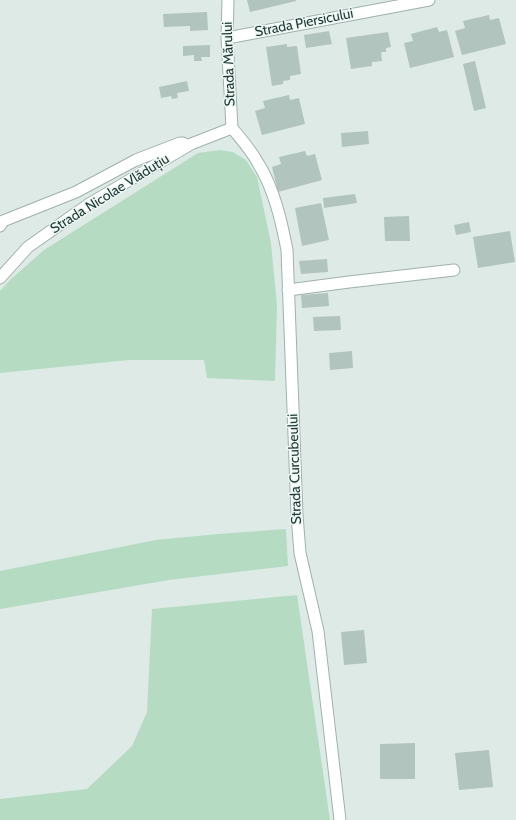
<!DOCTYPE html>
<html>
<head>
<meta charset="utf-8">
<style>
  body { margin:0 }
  canvas { display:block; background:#ddeae5 }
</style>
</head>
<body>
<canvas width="516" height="820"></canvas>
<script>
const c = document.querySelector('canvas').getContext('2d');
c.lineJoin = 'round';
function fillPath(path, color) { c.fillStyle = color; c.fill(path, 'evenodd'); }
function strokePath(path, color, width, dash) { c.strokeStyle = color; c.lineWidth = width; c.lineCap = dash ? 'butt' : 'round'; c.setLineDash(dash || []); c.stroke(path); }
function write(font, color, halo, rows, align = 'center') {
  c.font = font + ' Cabin,sans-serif'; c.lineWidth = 3; c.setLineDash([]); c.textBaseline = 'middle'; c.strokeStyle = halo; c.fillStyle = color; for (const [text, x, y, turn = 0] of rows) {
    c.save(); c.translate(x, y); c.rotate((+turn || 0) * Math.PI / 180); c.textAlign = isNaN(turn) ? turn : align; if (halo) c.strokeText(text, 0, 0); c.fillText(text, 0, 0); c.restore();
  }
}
fillPath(new Path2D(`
  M220 150 233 152 246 160 257 177 271 243 277 305 275 381 207 378 204 360H129L0 373V291L10 280 44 250 198 153Z
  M286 529 288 566 169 580 0 609V571L156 540 218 534Z
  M297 595 330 820H0V799L87 789 132 746 147 712 152 609Z`), '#b5dcc3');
fillPath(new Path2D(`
  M247 0H296V1L250 12Z
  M207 12 208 30 190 31V26L164 27 163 14Z
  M489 15 490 20 499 18 506 44 462 55 455 31 465 28 463 21Z
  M437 27 439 32 447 30 454 57 410 68 404 43 413 41 411 34Z
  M329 31 332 44 306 48 304 35Z
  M388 32 391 47 386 48V52H381L382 61 372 62V66L351 69 346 38Z
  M287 44V47L297 46 301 74 290 76V80L283 81V84L272 86 266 47Z
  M210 45V57H201L202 61H194V55L183 56V46Z
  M475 61 486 108 474 111 463 64Z
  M187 81 189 91 177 93 178 98 172 99 171 96 161 98 159 87Z
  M289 95 290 100 299 98 305 124 262 135 255 111 265 108 263 101Z
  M368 131 369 144 342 147 341 133Z
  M305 151 307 156 315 154 322 180 278 192 272 167 281 164 279 157Z
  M355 194 357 203 324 208 323 198Z
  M321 203 329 240 302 246 295 208Z
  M409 216 410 241H385L384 217Z
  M469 222 471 232 456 235 454 225Z
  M510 231 515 262 478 268 473 237Z
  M327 259 328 272 301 274 299 261Z
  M328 293 329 306 302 308 301 295Z
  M340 316 341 330 314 331 313 317Z
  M352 351 353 368 330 370 329 353Z
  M364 630 367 663 344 665 341 632Z
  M415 743V779H380V744Z
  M489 750 493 787 459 790 455 753Z`), '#b2c4be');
const minor = new Path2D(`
  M228 0 227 38 232 128
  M227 38 429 0
  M232 128C241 139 251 150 258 163 274 189 281 219 287 250L297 515 300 553 318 631 340 820
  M0 226 3 221 76 192 136 160 180 143H183
  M0 278 28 247 89 204 191 144 232 128
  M288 290 349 282 454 270`);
strokePath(minor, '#a0b1ad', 13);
strokePath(minor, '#fff', 11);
write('14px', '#1f3935', '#edf6f3', [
  ["Strada Piersicului",304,23,-11],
  ["Strada Mărului",229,64,-92],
  ["Strada Nicolae Vlăduțiu",110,194,-32],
  ["Strada Curcubeului",295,469,-92]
]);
</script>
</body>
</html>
